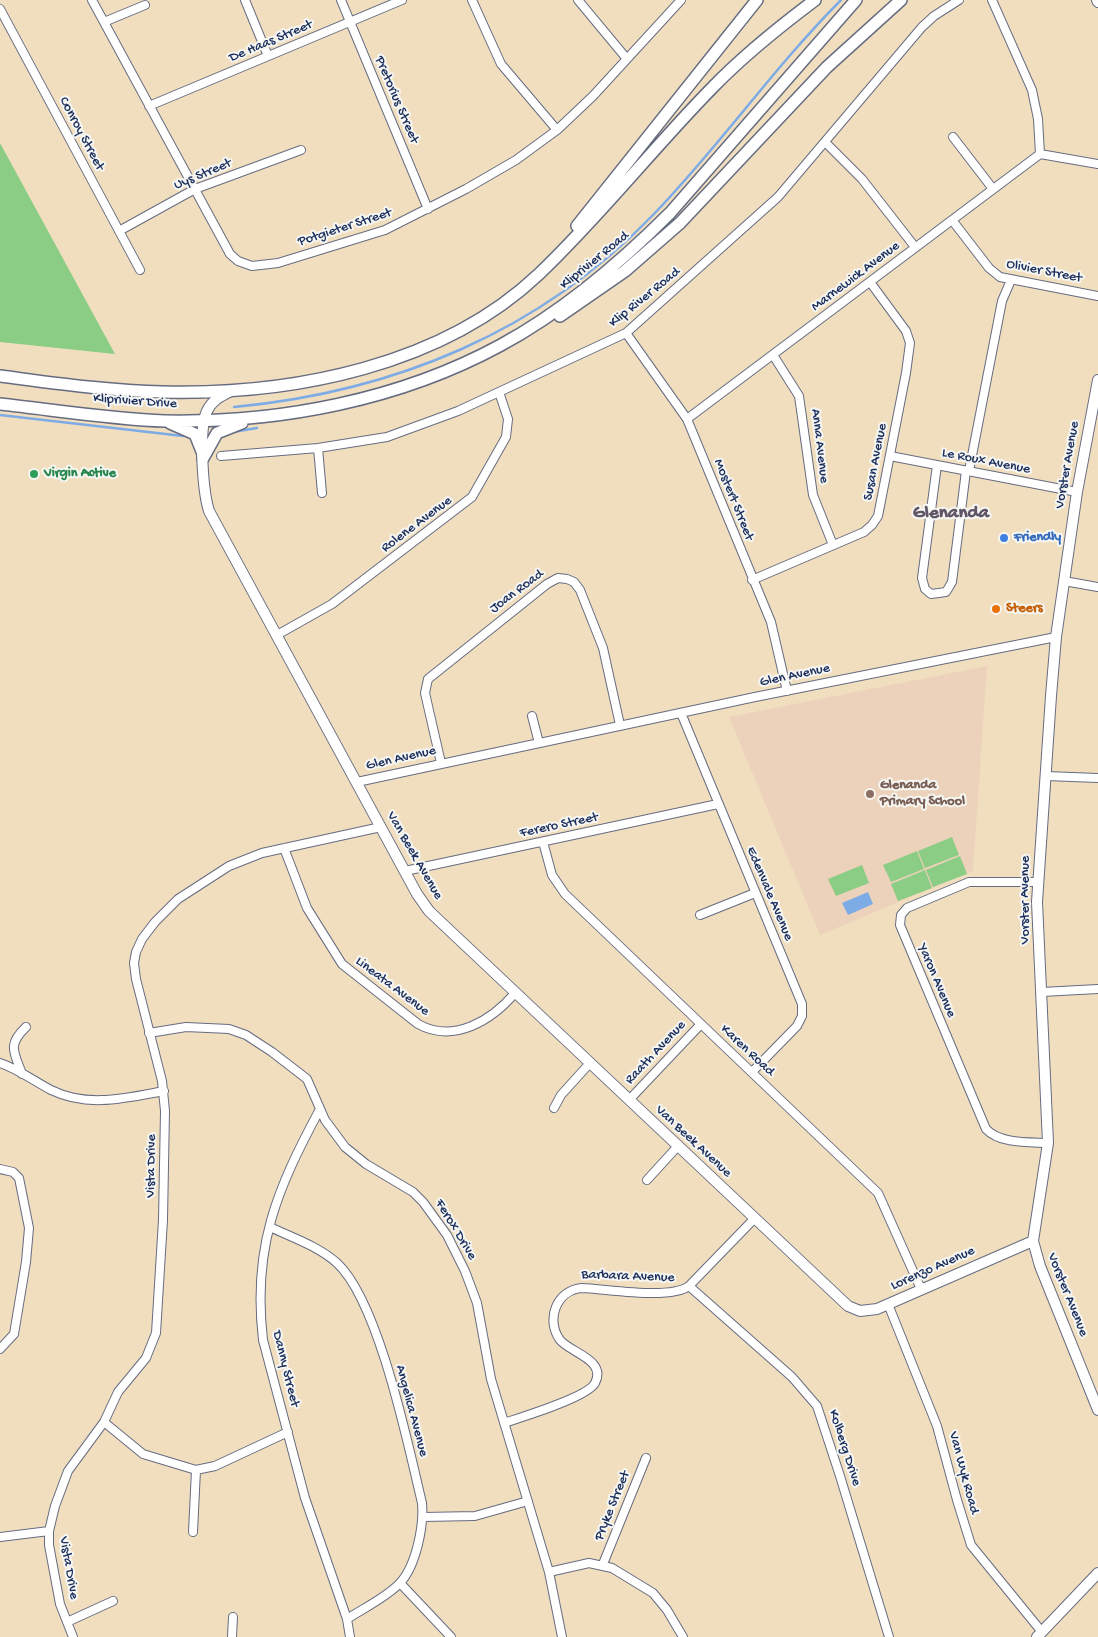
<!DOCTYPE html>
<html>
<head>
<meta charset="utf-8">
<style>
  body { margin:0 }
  canvas { display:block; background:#f1debf }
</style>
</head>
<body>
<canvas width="1098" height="1637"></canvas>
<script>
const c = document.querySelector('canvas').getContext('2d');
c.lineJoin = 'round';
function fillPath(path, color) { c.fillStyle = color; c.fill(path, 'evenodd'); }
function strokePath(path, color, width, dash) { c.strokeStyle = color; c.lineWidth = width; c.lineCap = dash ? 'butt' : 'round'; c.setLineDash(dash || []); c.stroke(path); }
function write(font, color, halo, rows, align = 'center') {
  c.font = font + ' "Gochi Hand",sans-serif'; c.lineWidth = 4; c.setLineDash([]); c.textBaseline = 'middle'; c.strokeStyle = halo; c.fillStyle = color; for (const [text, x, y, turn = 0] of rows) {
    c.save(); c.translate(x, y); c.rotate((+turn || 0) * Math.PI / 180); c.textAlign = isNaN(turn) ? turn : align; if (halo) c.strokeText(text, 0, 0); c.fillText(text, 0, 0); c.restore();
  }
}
fillPath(new Path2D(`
  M987 666 973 871 820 935 729 717Z`), '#ecd2ba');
fillPath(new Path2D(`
  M0 143 115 354 0 342Z
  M952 837 959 855 925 868 918 851Z
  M917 851 924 869 891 882 883 865Z
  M960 856 967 874 933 887 926 870Z
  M862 865 869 883 836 896 828 879Z
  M925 870 932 888 898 901 891 884Z`), '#8ccd85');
fillPath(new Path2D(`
  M868 892 873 904 848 915 842 903Z`), '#7dabe6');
strokePath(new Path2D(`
  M234 407C394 392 540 332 653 215 719 147 774 67 841 0
  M0 415 183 436
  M233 432 257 428`), '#7dabe6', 2.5);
const street = new Path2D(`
  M92 0 230 254 238 261 252 266 278 263 385 230 466 189 516 160 557 130 593 96 681 0
  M245 0 268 56
  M341 0 428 209
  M472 0 501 64 557 130
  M578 0 627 59
  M992 0 1032 90 1038 119 1040 154
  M0 9 140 270
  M104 22 145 5
  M149 106 402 0
  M953 137 993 189
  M825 142 862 179 915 247
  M1040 154 1098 164
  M952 220 989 268 1000 277 1098 296
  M119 231 195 189 301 150
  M626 333 687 419 771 622 787 691
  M773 355 799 396 813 495 833 545
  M687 419 1040 154
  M318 448 322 493
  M221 456 318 448 387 437 458 411 626 333 778 197 922 27 934 16 959 0
  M890 456 1077 492
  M937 465 922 578 925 589 931 594 946 592 952 582 966 471
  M969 471 1002 301 1011 280
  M752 580 864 532 872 525 878 516 906 373 910 343 906 331 870 282
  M1064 581 1098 587
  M277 635 332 604 472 497 506 437 508 419 499 392
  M681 713 802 1004V1016L797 1026 752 1072
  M532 716 539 743
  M441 763 425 693 428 679 547 584 558 578 567 579 574 582 580 590 603 648 620 725
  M1046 776 1098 778
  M357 782 755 697 1056 637
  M543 842 552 875 565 894 878 1193 921 1289
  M284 848 307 908 342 964 418 1024C454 1044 492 1020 515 993
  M405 871 718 804
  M1038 882H969L907 908 901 915 900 925 986 1129C1000 1144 1029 1142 1048 1143
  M700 915 755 893
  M1042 992 1098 989
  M149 1033 186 1027 229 1029 246 1035 272 1052 307 1079 325 1120 345 1147 366 1164 413 1192 423 1202 447 1235 465 1271 477 1303 491 1379 549 1572 562 1637
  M0 1063C18 1069 34 1081 51 1090 88 1108 126 1098 164 1091
  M22 1074C14 1052 7 1045 26 1027
  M629 1100 701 1024
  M554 1108 561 1095 590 1063
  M320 1109C277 1189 252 1247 263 1340L305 1498 347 1619 350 1637
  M0 1169 13 1172 19 1178 29 1228 26 1262 14 1334 0 1349
  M647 1180 678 1146
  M270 1227C293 1238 318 1246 337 1263 379 1302 408 1445 422 1503 424 1526 416 1567 399 1584 385 1598 364 1608 347 1619
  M689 1286 792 1377 817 1406 840 1476 889 1637
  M888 1304 937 1426 957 1500 971 1545 1042 1632
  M104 1422 143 1454 196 1470 215 1466 288 1432
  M504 1423C522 1417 588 1397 595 1383 607 1360 571 1353 560 1340 545 1319 557 1290 582 1288 608 1289 670 1300 689 1286L754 1219
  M423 1517 475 1516 528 1501
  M193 1532 196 1470
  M0 1537 49 1531
  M603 1564 646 1458
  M549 1572 589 1563 612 1568 653 1593 667 1610 683 1637
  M400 1583 451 1637
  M67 1622 113 1601
  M73 1637 60 1604 49 1545V1531L55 1506 68 1471 104 1422 118 1392 146 1358 156 1333 163 1220 165 1111 162 1081 136 979 134 963 136 952 142 939 155 922 178 899 229 866 262 853 381 827
  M232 1637 233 1617`);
const secondary = new Path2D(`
  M1097 0 1098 2
  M1098 380 1077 492 1056 637 1051 696 1037 902 1048 1143 1033 1241 1040 1266 1098 1410
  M231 391C221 396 212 400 207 411 198 429 203 492 209 511L417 894 429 911 848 1306 860 1311 877 1309 1033 1241
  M1037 1637 1098 1573`);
const primary = new Path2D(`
  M577 226 757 0
  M560 316 625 271 680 223 827 67 901 0
  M0 376C54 383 108 391 163 392 293 395 442 366 539 274 601 215 653 148 713 87 744 55 779 27 815 0
  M0 404C55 410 110 419 165 421 280 423 400 400 501 345 564 311 619 264 670 213L856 0
  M170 423 195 434 203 454
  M203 458 217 433 242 423`);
strokePath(street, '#666c80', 10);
strokePath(secondary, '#666c80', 12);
strokePath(primary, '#666c80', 14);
strokePath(street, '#fff', 8);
strokePath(secondary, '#fff', 10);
strokePath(primary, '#fff', 11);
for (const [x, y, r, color] of [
  [34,474,5,"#2e9e5b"],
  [1004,538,5,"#3f7fe0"],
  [996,609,5,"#e8710a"],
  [870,794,5,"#8d6e63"]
]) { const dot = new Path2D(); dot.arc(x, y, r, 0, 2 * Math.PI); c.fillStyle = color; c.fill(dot); strokePath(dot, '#f6f6f2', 2); }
write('14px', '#1b2f5e', '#f6f6f2', [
  ["De Haas Street",271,42,-23],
  ["Pretorius Street",396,100,67],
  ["Conroy Street",81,134,62],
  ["Uys Street",203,175,-23],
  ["Potgieter Street",345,228,-18],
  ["Kliprivier Road",595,261,-39],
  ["Olivier Street",1044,272,11],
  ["Marnewick Avenue",856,277,-37],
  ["Klip River Road",645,298,-39],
  ["Kliprivier Drive",135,402,4],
  ["Anna Avenue",819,446,83],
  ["Susan Avenue",876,462,-79],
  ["Le Roux Avenue",986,462,11],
  ["Vorster Avenue",1068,465,-80],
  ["Mostert Street",733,500,68],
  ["Rolene Avenue",417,525,-37],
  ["Joan Road",517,592,-37],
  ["Glen Avenue",795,676,-12],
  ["Glen Avenue",401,759,-13],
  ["Ferero Street",559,826,-12],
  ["Van Beek Avenue",414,856,60],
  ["Edenvale Avenue",769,894,67],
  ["Vorster Avenue",1026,900,-90],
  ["Yaron Avenue",936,981,67],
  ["Lineata Avenue",392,987,37],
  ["Karen Road",747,1051,43],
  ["Raath Avenue",656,1053,-47],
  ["Van Beek Avenue",693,1142,43],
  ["Vista Drive",152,1166,-89],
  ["Ferox Drive",455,1230,59],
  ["Lorenzo Avenue",933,1269,-24],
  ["Barbara Avenue",628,1277,2],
  ["Vorster Avenue",1067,1295,68],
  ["Danny Street",285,1369,76],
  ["Angelica Avenue",411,1411,75],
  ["Kolberg Drive",844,1448,72],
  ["Van Wyk Road",963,1473,75],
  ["Pryke Street",613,1506,-68],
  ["Vista Drive",68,1568,80]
]);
write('bold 14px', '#27864d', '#f6f6f2', [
  ["Virgin Active",44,474]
], 'left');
write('bold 14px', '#366cbe', '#f6f6f2', [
  ["Friendly",1014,538]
], 'left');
write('bold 14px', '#c56008', '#f6f6f2', [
  ["Steers",1006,609]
], 'left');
write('bold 14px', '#785e54', '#f6f6f2', [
  ["Glenanda",880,786],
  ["Primary School",880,802]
], 'left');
write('bold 19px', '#615666', '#f6f6f2', [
  ["Glenanda",951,514]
]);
</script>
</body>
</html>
